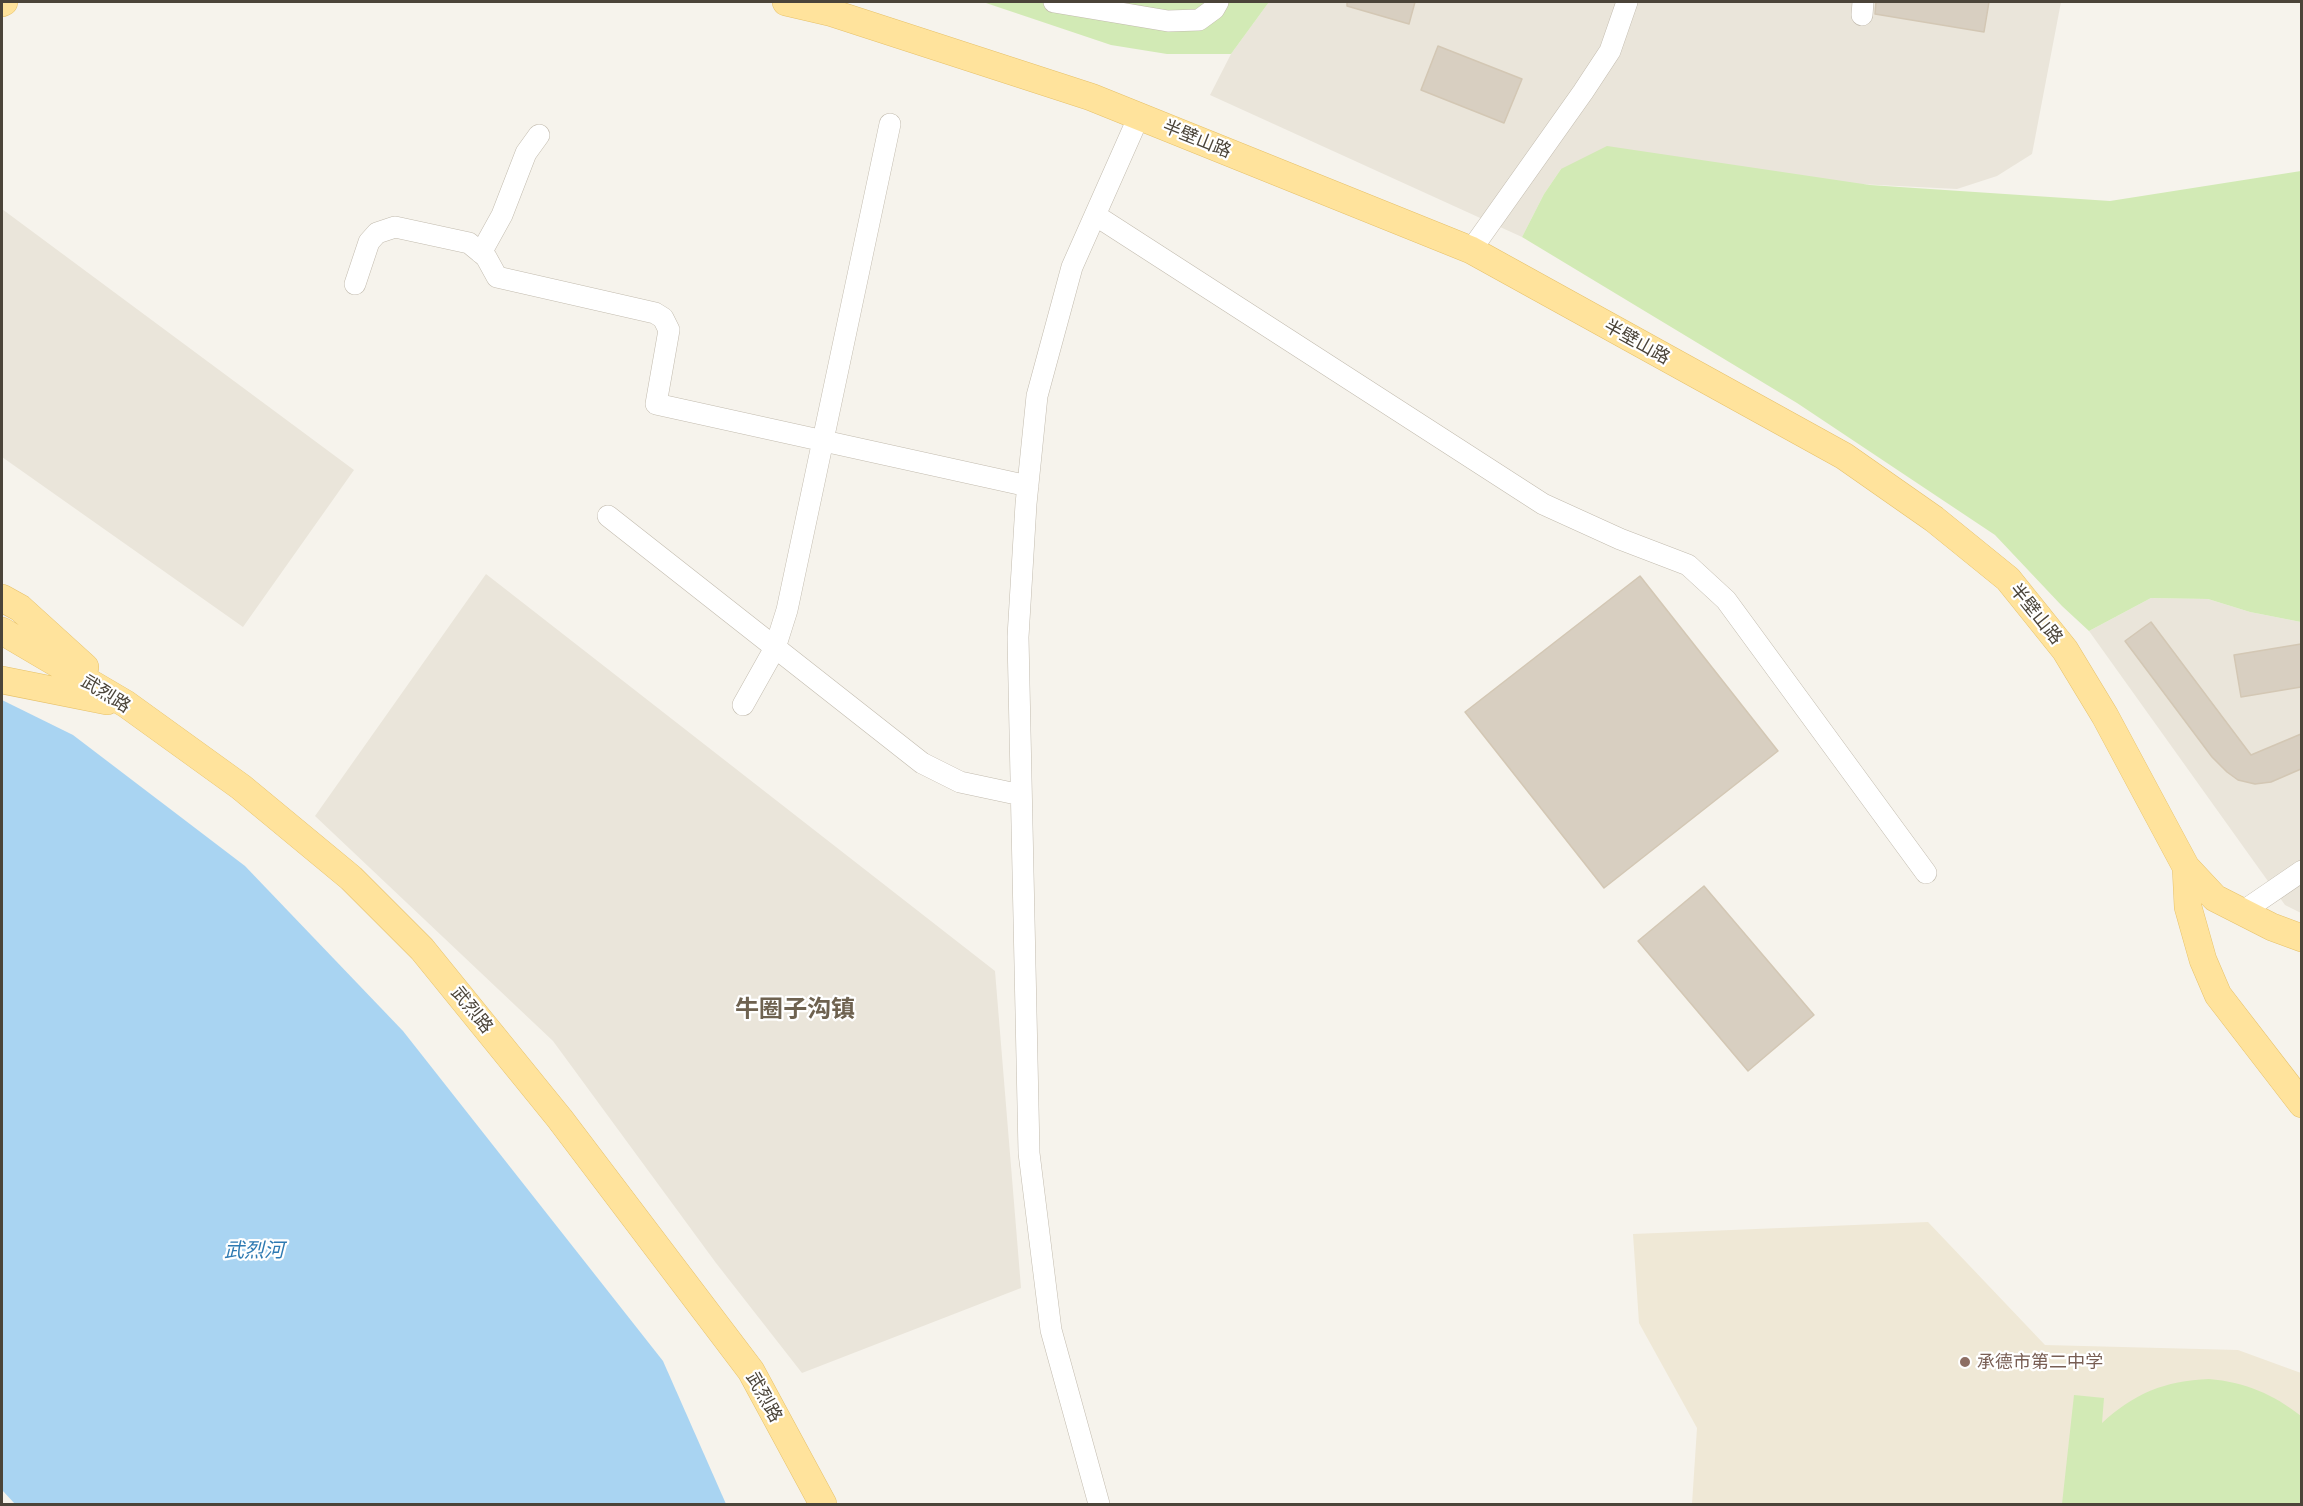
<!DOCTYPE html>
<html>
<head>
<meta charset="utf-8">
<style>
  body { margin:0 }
  #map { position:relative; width:2303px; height:1506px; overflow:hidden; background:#f6f3ec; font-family:"Golos Text",sans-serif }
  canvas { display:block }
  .frame { position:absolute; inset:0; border:3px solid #4b4439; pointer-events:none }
</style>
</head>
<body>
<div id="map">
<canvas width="2303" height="1506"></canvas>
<div class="frame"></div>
</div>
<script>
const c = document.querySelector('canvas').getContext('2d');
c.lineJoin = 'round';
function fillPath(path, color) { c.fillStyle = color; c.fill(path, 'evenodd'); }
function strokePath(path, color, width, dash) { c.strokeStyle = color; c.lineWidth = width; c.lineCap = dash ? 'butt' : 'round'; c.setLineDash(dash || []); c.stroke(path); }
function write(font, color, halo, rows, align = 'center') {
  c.font = font + ' "Golos Text","Noto Sans SC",sans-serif'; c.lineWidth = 4.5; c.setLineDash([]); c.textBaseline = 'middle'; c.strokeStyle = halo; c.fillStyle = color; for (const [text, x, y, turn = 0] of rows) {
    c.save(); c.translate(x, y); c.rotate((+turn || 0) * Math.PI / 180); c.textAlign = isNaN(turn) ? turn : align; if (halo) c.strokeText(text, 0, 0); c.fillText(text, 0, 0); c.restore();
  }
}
fillPath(new Path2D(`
  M1269 2H2061L2032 154 1997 176 1957 189 1561 169 1544 194 1522 237 1210 95 1231 54Z
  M2 209 354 470 243 627 2 457Z
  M486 574 995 971 1021 1288 802 1373 716 1263 553 1041 315 816Z
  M2151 598 2208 599 2250 612 2301 622V913L2285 905 2089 631Z`), '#eae5da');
fillPath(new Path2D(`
  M1928 1222 2045 1345 2238 1350 2301 1373V1504H1692L1697 1428 1639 1323 1633 1234Z`), '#efe8d6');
fillPath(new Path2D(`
  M983 2H1269L1231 54H1167L1111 45Z
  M1607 146 1870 185 2110 201 2301 171V622L2250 612 2208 599 2151 598 2089 631 2062 606 1995 535 1797 403 1522 237 1544 194 1561 169Z
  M2209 1379C2245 1382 2273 1394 2301 1416V1504H2062L2074 1395 2104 1398 2102 1423C2135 1393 2164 1381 2209 1379Z`), '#d2eab5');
fillPath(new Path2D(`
  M2 700 73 735 245 866 403 1031 663 1361 726 1504H15L2 1490Z`), '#a9d4f2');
const building = new Path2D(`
  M1347 2H1415L1409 24 1347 6Z
  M1876 2H1989L1984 32 1875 14Z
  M1438 46 1522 79 1504 123 1421 90Z
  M1640 576 1778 751 1604 888 1465 712Z
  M2151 622 2251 755 2301 734V769L2271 782 2255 784 2238 780 2227 772 2212 757 2125 641Z
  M2301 644V687L2241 697 2234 655Z
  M1704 886 1814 1015 1748 1071 1638 941Z`);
fillPath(building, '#d8cfc1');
strokePath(building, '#d3c7b4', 1.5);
const minor = new Path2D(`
  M1054 2 1168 21 1199 20 1214 9 1218 2
  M1862 15 1863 2
  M1095 215 1543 504 1620 539 1688 565 1726 600 1926 873
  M1471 250 1583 92 1610 51 1627 2
  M481 253 502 215 526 153 539 135
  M355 284 369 242 377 233 395 227 469 243 486 257 497 277 655 313 663 318 669 330 656 404 1028 486
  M608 516 922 763 960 782 1021 795
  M743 705 775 648 787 610 890 124
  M2242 912 2302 871
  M1099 1504 1051 1330 1029 1153 1018 637 1026 504 1037 396 1072 267 1139 116`);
const major = new Path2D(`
  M786 2 829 12 1091 97 1471 250 1844 456 1934 519 2008 579 2065 650 2105 716 2186 867 2215 898 2272 927 2302 938
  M2 3 4 2
  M2 598 20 608 85 667
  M2 631 126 704 241 787 351 878 422 949 560 1119 751 1371 823 1504
  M2 680 107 701
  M2186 867 2188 907 2203 960 2218 995 2302 1104`);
strokePath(minor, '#c2bbae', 22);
strokePath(major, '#e6c16a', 28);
strokePath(minor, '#fff', 21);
strokePath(major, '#ffe39c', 27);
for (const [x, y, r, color] of [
  [1965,1362,6,"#8d6e63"]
]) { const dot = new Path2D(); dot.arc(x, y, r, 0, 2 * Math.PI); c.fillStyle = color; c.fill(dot); strokePath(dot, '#fff', 2); }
write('18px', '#4b4439', '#fff', [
  ["半壁山路",1197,139,22],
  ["半壁山路",1637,342,29],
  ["半壁山路",2036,614,51],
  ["武烈路",106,694,32],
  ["武烈路",472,1010,51],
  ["武烈路",764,1397,61]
]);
write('18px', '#785e54', '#fff', [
  ["承德市第二中学",1977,1362]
], 'left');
write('italic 20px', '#2e7ab2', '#fff', [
  ["武烈河",254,1251]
]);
write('bold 24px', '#6e6250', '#fff', [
  ["牛圈子沟镇",795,1009]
]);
</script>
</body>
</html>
